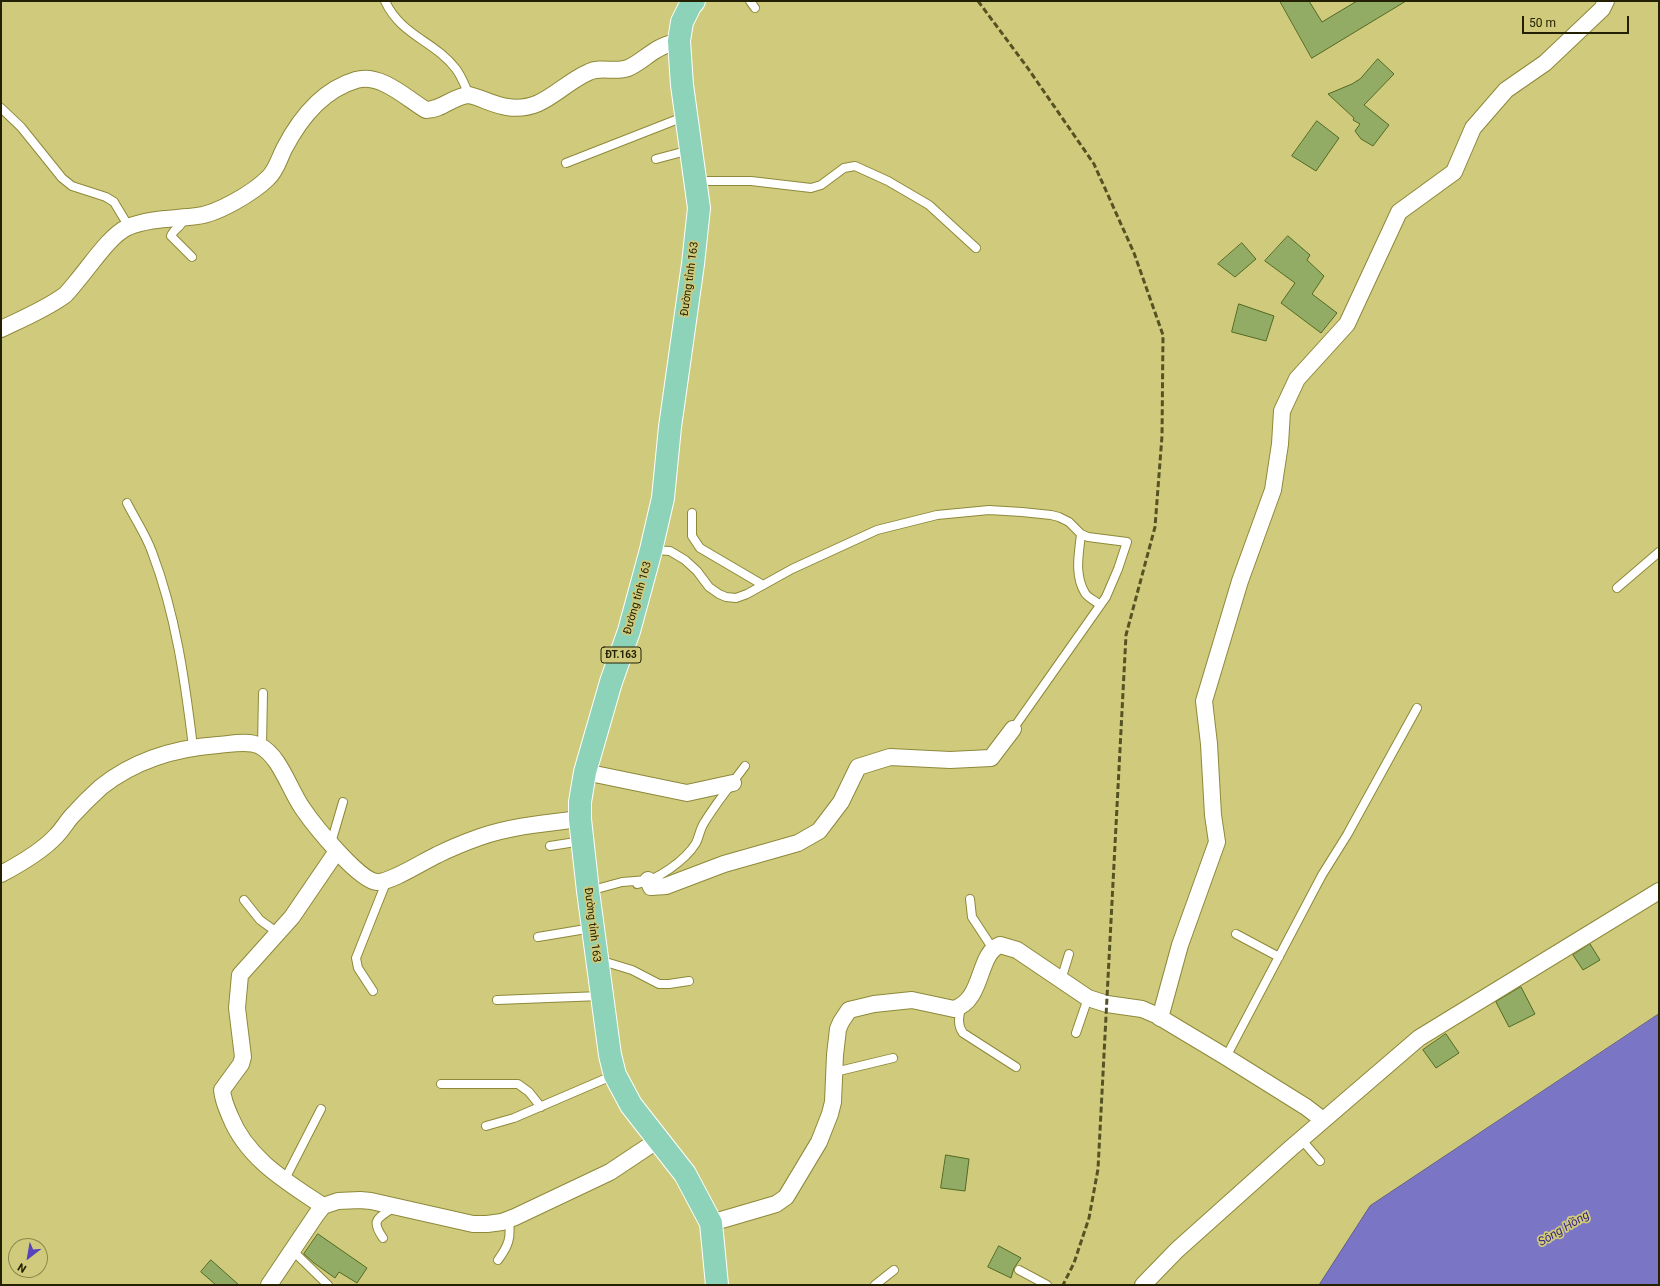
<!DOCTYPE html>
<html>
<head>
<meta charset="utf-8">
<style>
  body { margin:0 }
  #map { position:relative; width:1660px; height:1286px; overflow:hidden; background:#d0cb7c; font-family:Roboto,sans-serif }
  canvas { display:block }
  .frame { position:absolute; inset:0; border:2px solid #232101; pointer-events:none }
  .north { position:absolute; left:8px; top:1238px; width:40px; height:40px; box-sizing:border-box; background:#d0cb7c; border:1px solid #8b874b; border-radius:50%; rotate:211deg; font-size:11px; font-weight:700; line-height:16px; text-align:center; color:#232101 }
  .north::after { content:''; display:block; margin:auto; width:14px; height:18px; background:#5843bb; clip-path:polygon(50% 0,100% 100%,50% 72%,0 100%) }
  .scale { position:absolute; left:1522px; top:16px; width:107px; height:18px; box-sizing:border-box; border:2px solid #232101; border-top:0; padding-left:5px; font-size:12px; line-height:14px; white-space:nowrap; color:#232101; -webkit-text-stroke:3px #d0cb7c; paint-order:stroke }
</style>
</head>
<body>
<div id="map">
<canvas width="1660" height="1286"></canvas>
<div class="frame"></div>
<div class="north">N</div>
<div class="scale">50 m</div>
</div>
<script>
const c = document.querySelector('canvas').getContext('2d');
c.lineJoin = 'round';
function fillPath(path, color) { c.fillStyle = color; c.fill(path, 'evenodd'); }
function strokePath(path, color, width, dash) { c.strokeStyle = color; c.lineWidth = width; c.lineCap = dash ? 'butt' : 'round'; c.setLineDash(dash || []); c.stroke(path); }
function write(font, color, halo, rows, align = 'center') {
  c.font = font + ' Roboto,sans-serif'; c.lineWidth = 3.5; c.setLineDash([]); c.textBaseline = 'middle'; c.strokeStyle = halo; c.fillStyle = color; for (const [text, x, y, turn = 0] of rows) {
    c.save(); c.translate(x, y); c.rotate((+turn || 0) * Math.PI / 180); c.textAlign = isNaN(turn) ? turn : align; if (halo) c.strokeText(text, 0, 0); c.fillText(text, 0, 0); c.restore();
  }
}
const water = new Path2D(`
  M1659 1014V1285H1319L1370 1206Z`);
fillPath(water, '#7a75c4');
strokePath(water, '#605c8a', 1);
const building = new Path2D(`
  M1280 1H1309L1322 22 1357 1H1406L1312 58Z
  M1378 59 1394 74 1364 105 1389 125 1373 146 1361 139 1355 131 1360 124 1353 120 1354 118 1328 94 1352 84 1360 79Z
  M1317 121 1339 138 1316 171 1292 156Z
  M1288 236 1310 255 1307 260 1324 276 1312 294 1337 313 1321 333 1281 303 1295 283 1265 261Z
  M1242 243 1256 259 1235 277 1218 264Z
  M1239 304 1274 316 1266 341 1232 332Z
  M1590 944 1600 960 1583 970 1573 955Z
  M1521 987 1535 1014 1509 1027 1496 1002Z
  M1446 1034 1459 1053 1436 1068 1423 1050Z
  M946 1155 969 1159 965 1191 941 1188Z
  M318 1234 367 1268 357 1283 339 1272 335 1278 314 1263 304 1254Z
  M999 1246 1021 1258 1014 1268 1011 1278 988 1267Z
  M211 1260 239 1285H216L201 1272Z`);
fillPath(building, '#92ac65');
strokePath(building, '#516922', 1);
const lane = new Path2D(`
  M385 1C401 36 435 41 456 69 462 77 465 86 469 95
  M750 1 755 8
  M1 108 21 127 62 178 72 186 106 197 114 202 129 227
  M656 159 690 150
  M566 163 686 116
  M697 181H751L811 188 821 185 844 168 855 166 888 181 929 205 976 248
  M184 217C181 230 175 226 171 236L192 257
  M127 503C135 519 146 535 152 552 176 615 185 681 193 747
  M692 513V536L700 548 763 585
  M1081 534C1079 553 1074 575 1085 593 1088 598 1096 601 1100 605
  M652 550 670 551 685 560 697 571 709 587 719 594 726 597 736 598 747 594 792 569 877 530 937 515 989 510 1022 512 1051 515 1059 517 1069 522 1081 534 1088 537 1127 542 1118 569 1106 597 1013 729
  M1617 588 1659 552
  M262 746 263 693
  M331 843 343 802
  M550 846 582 841
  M589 891 622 882 648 880 637 884C657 880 685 861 696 843 699 837 700 829 704 823 716 803 731 785 745 766
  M970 899 972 917 993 949
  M244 900 260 920 278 933
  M1236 934 1279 957
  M538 937 592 928
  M599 960 632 970 659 984H669L689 981
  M1061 980 1069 954
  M373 991 358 968 356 958 387 880
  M497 1000 601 996
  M961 1007C959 1017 957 1025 963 1033L1016 1067
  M1076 1033 1088 998
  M1226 1057 1322 875 1347 835 1417 708
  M835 1072 893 1058
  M441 1084H518L529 1092 541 1107
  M486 1126 514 1118 614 1075
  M1301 1139 1320 1161
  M284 1181 321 1109
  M383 1238C370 1219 378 1219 394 1207
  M292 1250 328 1285
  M498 1260C509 1245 511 1238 509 1220
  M1019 1270 1047 1285
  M875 1285 894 1270`);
const street = new Path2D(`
  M1 329C22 319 46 309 65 295 69 291 73 286 77 281 90 266 110 235 128 227 150 218 174 219 197 216 217 214 253 193 268 178 276 171 279 159 284 149 299 120 322 90 356 80 381 73 406 98 426 110 442 110 453 96 469 95 482 98 493 105 507 107 543 113 559 85 589 72 601 66 615 73 628 68 638 64 646 56 656 50 662 46 671 43 679 41
  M585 772 687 793 733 783
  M1 874C18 865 43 850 56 836 62 830 66 823 71 817 80 807 91 796 101 787 135 760 176 748 218 745 231 744 249 740 260 746 280 756 290 791 303 809 314 825 359 881 377 882 390 883 424 861 437 855 451 848 466 842 480 837 512 826 547 823 580 819
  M648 880 651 887 666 886 724 864 798 843 819 831 841 802 858 767 890 757 950 760 991 758 1013 729
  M1160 1018 1180 945 1217 842 1213 815 1209 744 1204 701 1240 581 1273 490 1280 444 1282 411 1297 379 1347 324 1399 212 1454 172 1473 128 1506 90 1545 63 1602 9 1606 1
  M323 1206C287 1182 247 1159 230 1116 226 1107 223 1100 222 1090L241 1064 243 1057 237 1008 240 975 292 917 337 851
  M711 1223 776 1204 786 1197 819 1142 830 1114 833 1102 835 1055 838 1029 841 1022 849 1010 874 1004 912 1000 954 1009C984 1000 977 954 1000 945L1017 950 1088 998 1107 1004 1142 1009 1156 1015 1226 1057 1306 1107 1323 1120
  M269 1285 316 1215 323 1206 338 1201 360 1200 371 1201 473 1224H487L502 1222 515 1217 610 1172 658 1140
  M1143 1285 1177 1250 1291 1148 1419 1038 1659 891`);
const primary = new Path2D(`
  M694 1 690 6 682 22 679 41 682 85 699 208 693 264 670 427 663 498 651 550 629 631 611 682 585 772 580 802V819L588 891 610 1055 615 1075 631 1105 685 1174 711 1223 717 1285`);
strokePath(lane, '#8e893a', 10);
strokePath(street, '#8e893a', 18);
strokePath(primary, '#fff', 24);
strokePath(lane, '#fff', 8);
strokePath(street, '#fff', 16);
strokePath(primary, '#8cd3b9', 22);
strokePath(new Path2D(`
  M978 1 1027 67 1094 164 1134 253 1163 335 1162 436 1155 527 1126 635 1098 1169 1089 1218 1074 1263 1063 1285`), '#555224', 3, [6, 3]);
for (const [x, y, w] of [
  [621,655,40]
]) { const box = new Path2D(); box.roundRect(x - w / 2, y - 8, w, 16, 3); c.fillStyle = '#d0cb7c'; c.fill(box); strokePath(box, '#232101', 1); }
write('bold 10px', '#232101', null, [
  ["ĐT.163",621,655]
]);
write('11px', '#232101', '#d0cb7c', [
  ["Đường tỉnh 163",690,279,-82],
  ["Đường tỉnh 163",638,598,-74],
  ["Đường tỉnh 163",592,925,83]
]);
write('italic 12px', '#372381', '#d0cb7c', [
  ["Sông Hồng",1564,1229,-31]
]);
</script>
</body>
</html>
